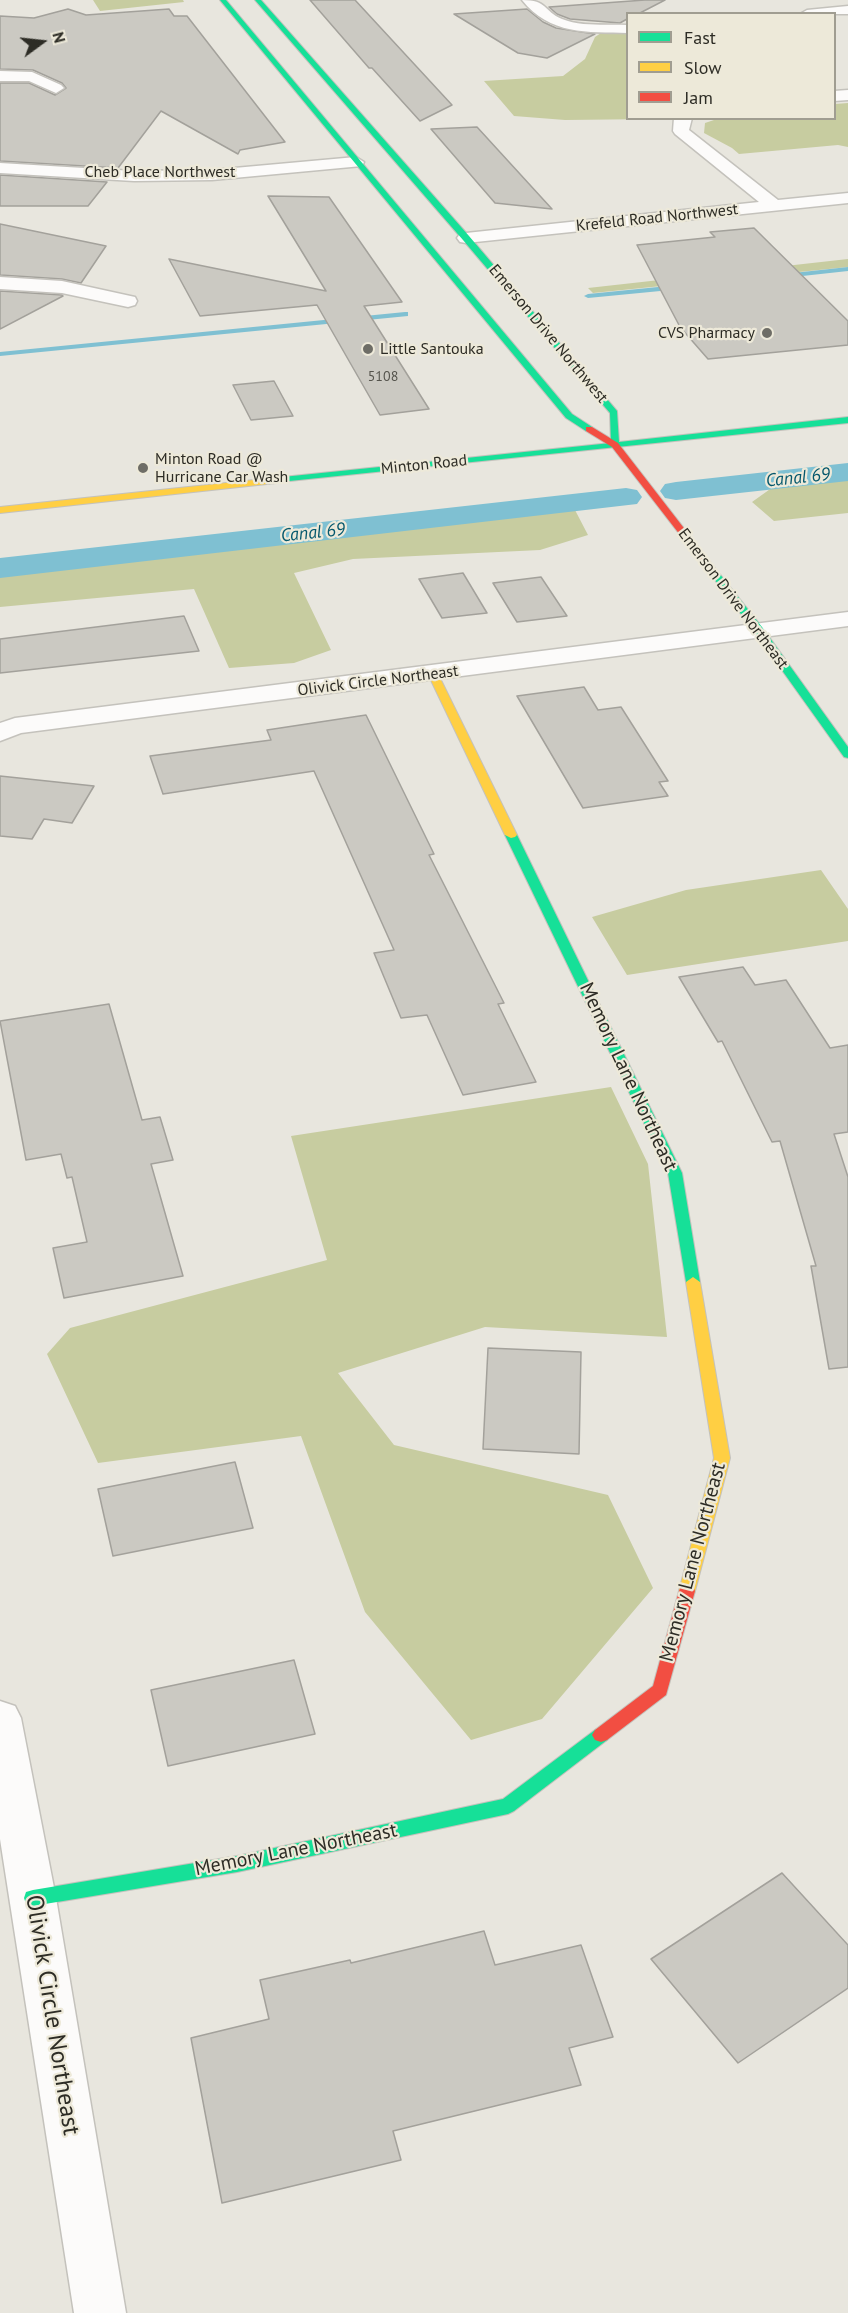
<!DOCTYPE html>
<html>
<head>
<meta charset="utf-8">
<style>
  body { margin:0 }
  #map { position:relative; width:848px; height:2313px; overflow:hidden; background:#e8e6de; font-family:"PT Sans",sans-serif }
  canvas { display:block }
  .legend { position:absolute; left:626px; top:12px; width:210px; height:108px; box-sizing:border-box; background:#ede9d9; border:2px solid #a09d91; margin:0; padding:8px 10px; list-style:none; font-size:18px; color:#2d2c25 }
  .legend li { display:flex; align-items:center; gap:12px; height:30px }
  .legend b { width:30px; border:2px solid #a09d91 }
  .north { position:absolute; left:12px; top:12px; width:60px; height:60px; -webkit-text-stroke:4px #ede9d9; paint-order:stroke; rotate:75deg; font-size:16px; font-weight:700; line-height:24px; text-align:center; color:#2d2c25 }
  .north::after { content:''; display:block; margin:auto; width:21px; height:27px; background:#2d2c25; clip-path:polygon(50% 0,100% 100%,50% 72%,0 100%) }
</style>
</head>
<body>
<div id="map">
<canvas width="848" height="2313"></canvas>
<ul class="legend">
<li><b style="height:8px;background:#16e098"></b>Fast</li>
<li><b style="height:8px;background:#ffcf43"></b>Slow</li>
<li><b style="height:8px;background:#f24e42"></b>Jam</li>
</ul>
<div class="north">N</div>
</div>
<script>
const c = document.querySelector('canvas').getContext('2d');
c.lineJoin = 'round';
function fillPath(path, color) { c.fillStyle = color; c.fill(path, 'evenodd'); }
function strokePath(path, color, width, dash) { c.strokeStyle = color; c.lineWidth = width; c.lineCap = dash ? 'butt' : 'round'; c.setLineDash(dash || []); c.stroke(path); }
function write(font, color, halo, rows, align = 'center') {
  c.font = font + ' "PT Sans",sans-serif'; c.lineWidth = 4.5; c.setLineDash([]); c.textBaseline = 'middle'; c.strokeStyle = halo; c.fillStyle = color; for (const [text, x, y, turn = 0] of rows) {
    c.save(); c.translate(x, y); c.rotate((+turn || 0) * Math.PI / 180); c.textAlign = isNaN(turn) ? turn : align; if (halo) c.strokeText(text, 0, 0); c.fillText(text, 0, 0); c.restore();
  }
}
fillPath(new Path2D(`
  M93 0H183L184 2 100 11Z
  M601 33 627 34 628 118 655 119 565 120 514 116 484 81 563 76 585 59 595 37Z
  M848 103V147L838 145 739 154 732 148 704 133 705 123 717 119 834 118 835 104Z
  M848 259V267L593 293 588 288Z
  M848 479V513L774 521 752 502 773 487Z
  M575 510 588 535 540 550 353 559 294 573 331 650 294 663 229 668 194 589 0 607V574Z
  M821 870 848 909V941L627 975 592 917 686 890Z
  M611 1087 648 1164 667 1337 485 1327 338 1373 394 1445 608 1495 653 1588 542 1719 471 1740 365 1612 301 1436 98 1463 47 1354 70 1328 327 1260 291 1136Z`), '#c7cca0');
fillPath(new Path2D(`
  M848 267V271L784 278 780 276 784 274Z
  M678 285H681V289L588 298 584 296 588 294Z
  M405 312H408V316L0 356V352Z`), '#7fc0d2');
fillPath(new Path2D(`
  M848 463V481L676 500 665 498 660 491 665 484 676 482Z
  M626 488 637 490 642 497 637 504 0 578V558Z`), '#7fc0d2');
const building = new Path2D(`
  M310 0H355L452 105 420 121 372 68H369Z
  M645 0H665L638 14H627V19L620 23 570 19 557 14 549 7Z
  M68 9 86 15 169 9 174 16H187L285 142 240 150 238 154 161 111 118 168 0 161V83H29L55 95 66 88 62 83 33 70 0 69V16L34 18Z
  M527 9 543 22 556 28 595 34 547 58 518 53 454 14Z
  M477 127 552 209 495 203 431 129Z
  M0 175 107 182 88 206H0Z
  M268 196 329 197 402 302 364 306 429 409 380 415 317 305 200 316 169 259 326 291Z
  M0 224 106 246 81 283 62 279 0 275Z
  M754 228 848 321V345L708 359 680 327 637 245 715 237 710 232Z
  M0 291 62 295 63 296 0 329Z
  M274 381 293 416 251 420 233 385Z
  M463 573 487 613 442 618 419 579Z
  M541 577 567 616 517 622 493 583Z
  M184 616 199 651 0 673V639Z
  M584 687 598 710 621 707 668 781 659 782 668 796 583 808 517 696Z
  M366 715 434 854 429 855 504 1003 498 1004 536 1082 463 1095 427 1015 401 1018 374 953 394 950 314 771 163 794 150 756 271 740 267 730Z
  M0 776 94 786 72 823 44 819 32 839 0 836Z
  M743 967 755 985 786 980 830 1048 848 1045V1132L834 1134 848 1177V1367L829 1369 811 1266H816L780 1141 772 1142 722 1041 718 1042 679 977Z
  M109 1004 142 1120 160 1117 173 1160 151 1164 183 1276 64 1298 53 1248 87 1242 72 1177 67 1178 61 1154 26 1160 0 1021Z
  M488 1348 581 1352 579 1454 483 1449Z
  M235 1462 253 1528 113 1556 98 1489Z
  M294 1660 315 1734 168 1766 151 1690Z
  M782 1873 848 1945V1988L738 2063 651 1959Z
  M484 1931 495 1965 581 1945 613 2037 569 2048 581 2085 393 2131 401 2160 222 2203 191 2038 269 2019 260 1980 350 1960 351 1963Z`);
fillPath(building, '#cbc9c2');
strokePath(building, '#a3a19b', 1.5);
const street = new Path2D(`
  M522 0C548 0 543 11 562 19 582 27 607 24 628 25V33C587 32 550 35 522 0Z
  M848 6V14H800L807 10Z
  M0 71 32 72 61 85 64 88 56 93 29 81H0Z
  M848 90V100L834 101V91Z
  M674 118H692L689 130 778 200 848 193V203L466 243 460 242 457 238 460 234 466 233 759 202 675 134 673 131Z
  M356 157 364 162 362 166 212 180 134 181 0 173V163L134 171 212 170Z
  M0 277 62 281 135 297 137 301 135 305 128 307 62 293 0 289Z
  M848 612V626L21 733 0 741V723L15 718Z
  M0 1701 15 1706 21 1718 56 1898 126 2313H74L0 1839Z`);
const fast = new Path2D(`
  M220 0H226L572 414 592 427V431H586L566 418Z
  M255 0H261L469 236 617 411 619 442 848 417V423L270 483 269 481 273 478 611 443 610 413 463 240Z
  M701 558H707L762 627 848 747V758L844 757 754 631 701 562Z
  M511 832 517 835 682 1173 700 1282 698 1285H688L686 1282 668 1173 505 835Z
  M601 1728 607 1730 610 1735 607 1740 514 1811 508 1814 237 1872 33 1906 26 1904 24 1898 26 1892 33 1890 237 1856 503 1799 595 1730Z`);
const slow = new Path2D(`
  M273 478 277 481 276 483 0 513V507Z
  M433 671 438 674 517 835 515 837 511 838 505 835 428 674Z
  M693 1277 700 1282 730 1458 695 1591 693 1596 687 1597 681 1596 679 1591 714 1458 686 1282Z`);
const jam = new Path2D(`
  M586 427H592L618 443 707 558V562H701L612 447 586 431Z
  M687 1585 693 1586 695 1591 666 1695 607 1740 601 1742 595 1740 592 1735 595 1730 653 1686 679 1591 681 1586Z`);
strokePath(street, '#c4c2bc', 3);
strokePath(fast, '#c4c2bc', 2);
strokePath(slow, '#c4c2bc', 2);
strokePath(jam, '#c4c2bc', 2);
fillPath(street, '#fcfbfa');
fillPath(fast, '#16e098');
fillPath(slow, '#ffcf43');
fillPath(jam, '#f24e42');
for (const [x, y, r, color] of [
  [767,333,6,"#6e6d66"],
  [368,349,6,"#6e6d66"],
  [143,468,6,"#6e6d66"]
]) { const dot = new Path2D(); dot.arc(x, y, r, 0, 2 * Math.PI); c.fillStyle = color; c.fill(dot); strokePath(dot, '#ede9d9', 2); }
write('14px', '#54534c', null, [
  ["5108",383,377]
]);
write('16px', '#2d2c25', '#ede9d9', [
  ["Cheb Place Northwest",160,172],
  ["Krefeld Road Northwest",657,218,-6],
  ["Emerson Drive Northwest",548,334,50],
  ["Minton Road",424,465,-6],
  ["Emerson Drive Northeast",733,599,53],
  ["Olivick Circle Northeast",378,681,-7]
]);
write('16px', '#2d2c25', '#ede9d9', [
  ["CVS Pharmacy",755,333,"right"],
  ["Little Santouka",380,349],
  ["Minton Road @",155,459],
  ["Hurricane Car Wash",155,477]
], 'left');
write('italic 18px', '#04576c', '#ede9d9', [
  ["Canal 69",798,478,-6],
  ["Canal 69",313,533,-6]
]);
write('20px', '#2d2c25', '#ede9d9', [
  ["Memory Lane Northeast",628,1077,65],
  ["Memory Lane Northeast",693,1562,-75],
  ["Memory Lane Northeast",296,1850,-11]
]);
write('24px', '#2d2c25', '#ede9d9', [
  ["Olivick Circle Northeast",52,2015,81]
]);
</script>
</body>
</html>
